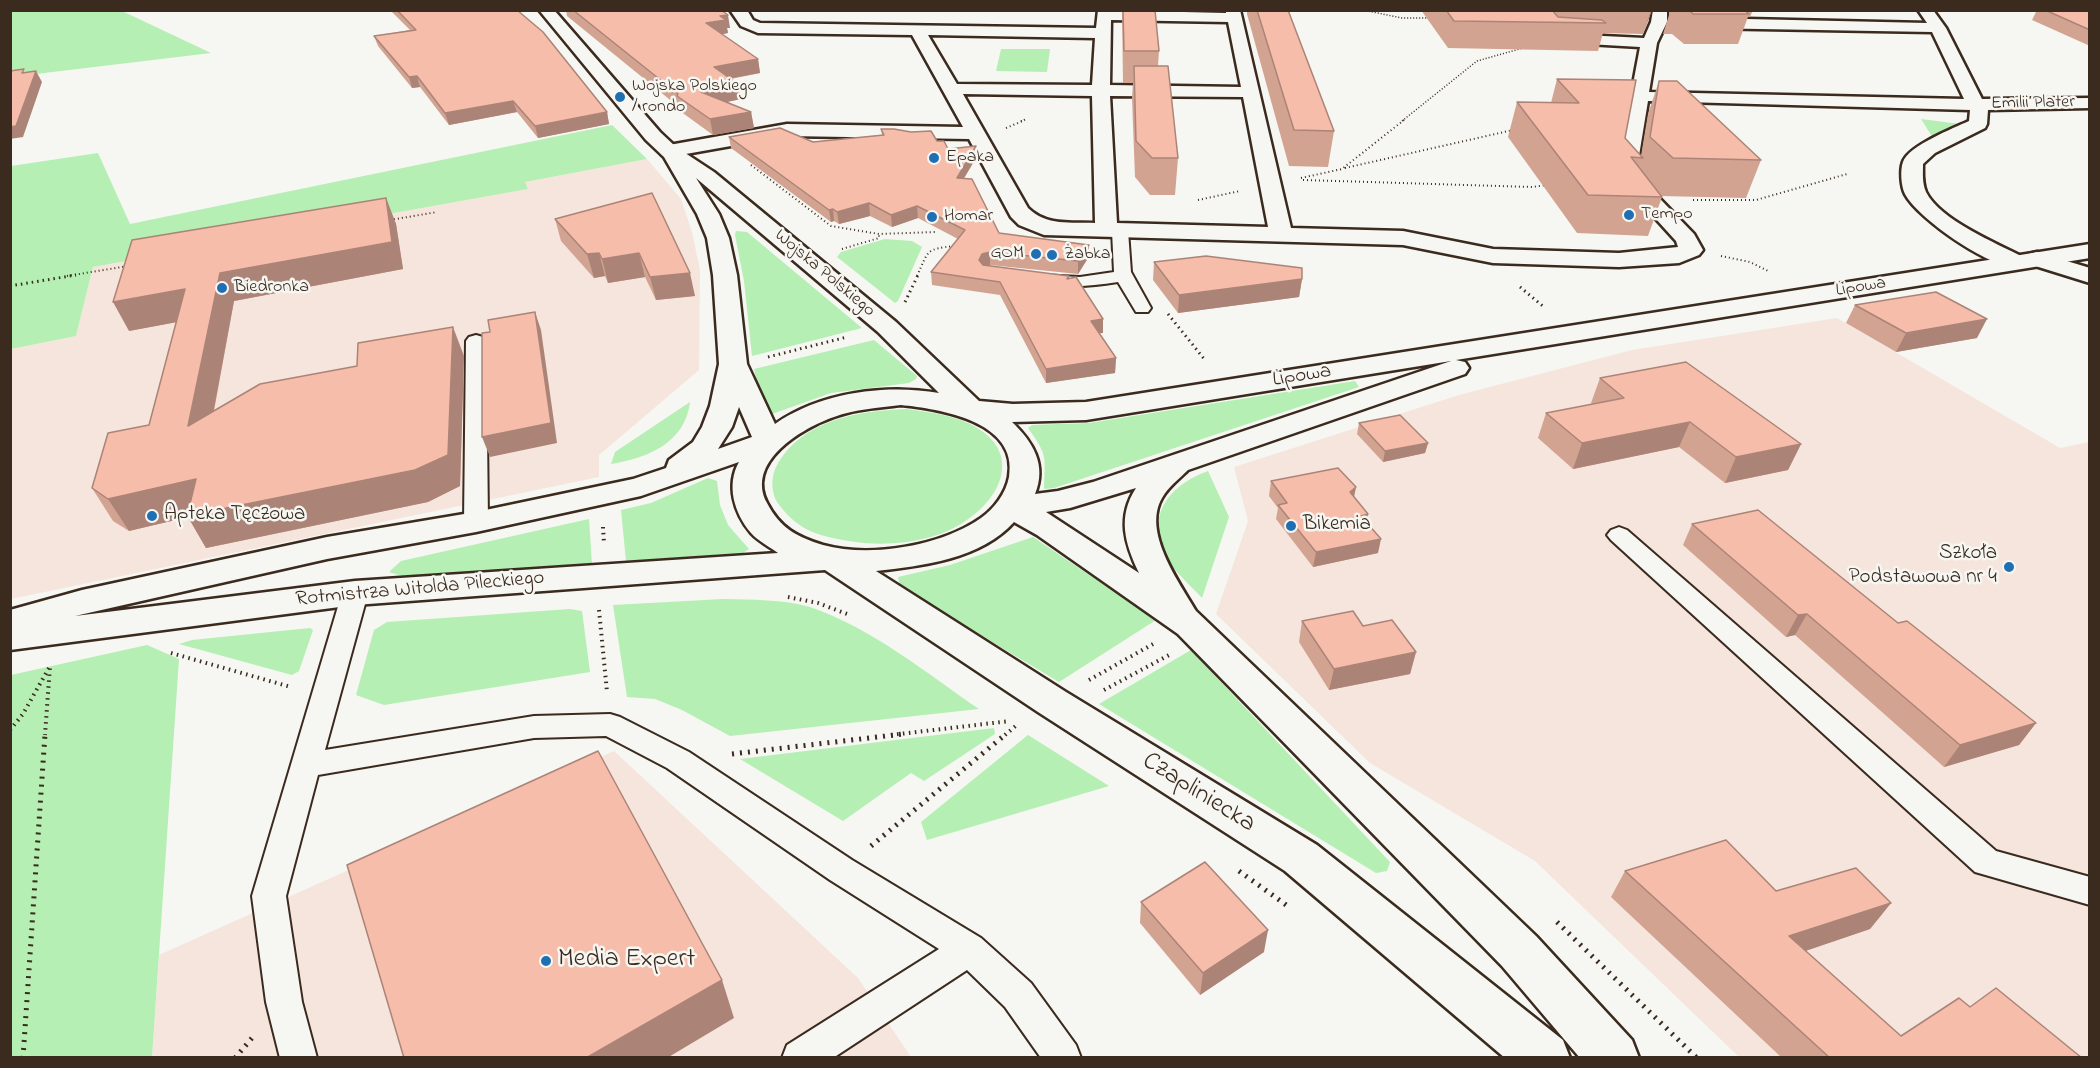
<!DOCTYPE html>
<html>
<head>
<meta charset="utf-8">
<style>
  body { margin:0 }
  #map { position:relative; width:2100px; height:1068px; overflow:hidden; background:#f6f6f2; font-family:"Indie Flower",sans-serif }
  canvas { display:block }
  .frame { position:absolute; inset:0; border:12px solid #3b2a1e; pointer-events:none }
</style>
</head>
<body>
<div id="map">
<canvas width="2100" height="1068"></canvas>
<div class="frame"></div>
</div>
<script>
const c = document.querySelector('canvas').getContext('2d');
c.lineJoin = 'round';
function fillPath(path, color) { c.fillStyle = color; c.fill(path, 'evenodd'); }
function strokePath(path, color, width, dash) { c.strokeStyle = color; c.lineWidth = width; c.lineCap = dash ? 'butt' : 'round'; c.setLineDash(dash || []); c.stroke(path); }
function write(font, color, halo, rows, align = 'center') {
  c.font = font + ' "Indie Flower",sans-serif'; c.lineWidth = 5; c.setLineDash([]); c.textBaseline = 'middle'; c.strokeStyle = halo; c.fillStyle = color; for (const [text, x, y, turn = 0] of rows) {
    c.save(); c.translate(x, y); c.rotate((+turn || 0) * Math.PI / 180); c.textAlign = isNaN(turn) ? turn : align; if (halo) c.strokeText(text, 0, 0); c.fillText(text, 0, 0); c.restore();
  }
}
fillPath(new Path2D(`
  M647 159 681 199 692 232 700 270 699 370 599 455V477L11 599V349L76 336 93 267 528 189 525 182Z
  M1837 318 2060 448 2089 442V1057H1739L1535 861 1370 763 1216 614 1248 521 1234 467 1459 395 1632 350Z
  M614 751 858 978 911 1057 152 1058 159 955Z`), '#f6e5dc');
fillPath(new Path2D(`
  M10 11H122L211 53 11 77Z
  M1001 49H1050L1047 72 996 71Z
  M1921 119 1960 124 1933 138Z
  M612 125 647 159 525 182 528 189 93 267 76 336 11 349V166L98 153 130 224Z
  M736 231 747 232 862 328 752 356 744 281 735 235Z
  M885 239 912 241 922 247 898 301 895 303 837 257 841 252Z
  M874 340 917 376 916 379 909 383 831 393 772 414 758 386 754 369Z
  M1355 381 1359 387 1054 488 1044 489C1045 456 1048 456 1028 428L1032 425 1089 423Z
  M690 402C685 443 648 458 611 464L615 452Z
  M906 409C928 412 948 414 968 423 1024 449 1004 498 961 524 919 549 860 548 815 533 799 527 786 515 777 502 771 492 771 477 776 467 801 420 858 411 906 409Z
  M1208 471 1229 517 1202 598C1191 586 1177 574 1168 560 1144 518 1167 486 1208 471Z
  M708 478 717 481 720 505 728 525 749 549 743 553 626 561 621 510 651 503Z
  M589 519 592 565 402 576 389 572 401 561Z
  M1033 537 1156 620 1059 682 900 587 898 577 950 565Z
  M723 599C751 600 783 599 810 607 872 628 926 673 979 709L730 736 682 710 655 699 627 697 613 605Z
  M570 609 582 611 590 672 384 705 356 695 374 630 387 622Z
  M310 628 313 630 299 671 292 675 179 644 192 640Z
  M147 645 179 659 152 1057H11V675Z
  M1191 650 1390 862 1387 871 1376 873 1099 704Z
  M994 728 995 734 924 781 911 773 843 821 740 759Z
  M1028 735 1109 786 927 840 921 822Z`), '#b5efb3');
const service = new Path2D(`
  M1120 226 1128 231 1131 272 1151 308 1148 312H1136L1118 282C1091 286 1065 289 1039 283L1036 279 1039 275 1080 277 1114 272 1112 231Z
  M476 335 483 337 486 341 488 522 484 527 476 529 468 527 464 522 466 341 469 337Z
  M1619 527 1627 530 1996 851 2090 877V905L1975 872 1611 540 1607 535 1611 530Z
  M355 584 364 587 368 593 325 750 534 716 610 714 620 717 689 752 852 860 981 938 1031 983 1076 1045 1081 1058H1041L1005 1007 967 970 833 1058H782L787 1045 939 949 830 880 667 768 606 736 534 738 318 775 286 896 302 1002 317 1058H280L266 1002 252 896 342 593 346 587Z`);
const minor = new Path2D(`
  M730 10H747L753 20 760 23 1096 28 1098 10 1226 13V10H1240L1291 228 1403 231 1493 249 1619 253 1678 247 1676 241 1616 175 1640 47 1553 42 1525 10H1541L1563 34 1644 38 1651 22 1653 10H1667V22L1657 43 1649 92 1964 99 1932 32 1702 28 1694 23 1702 18 1927 23 1918 10H1933L1946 28 1982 99 2090 98V108L1988 110 1987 124 1985 128 1935 153 1923 164C1923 173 1922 183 1926 192 1940 220 1996 243 2023 257L2027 262 2023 267C1997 274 1918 219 1905 194 1901 186 1900 170 1903 162 1908 146 1954 128 1969 121L1970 110 1648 101 1636 174 1694 234 1703 250 1699 255 1679 263 1619 267 1493 263 1403 245 1044 235 1019 225 1011 217 969 139 787 136 669 157 662 155 659 151 662 147 669 145 787 124 963 127 912 35 758 33 741 26ZM1111 20 1228 22 1241 87 1110 85ZM928 35 1095 38 1092 85 957 84ZM963 94 1092 96 1095 223C1071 222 1046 226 1028 208ZM1110 96 1243 97 1268 227 1117 223Z
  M2037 252 2090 268V283L2029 264 2025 259 2029 254Z`);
const tertiary = new Path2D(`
  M539 10H554L660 132 676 147 714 172 896 322 979 401 1013 404 1086 402 2090 244V258L1456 360 1465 362 1469 368 1465 374 1188 470C1179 479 1168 487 1162 498 1142 532 1179 582 1196 611L1536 936 1632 1040 1639 1058H1580L1502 966 1178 634 1037 535 1014 522C981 559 922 566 876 571L1066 692 1317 845 1563 1040 1570 1058H1505L1285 871 1038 712 825 570 355 605 10 650V610L82 590 327 537 476 512 633 479 666 468 669 460 693 442 702 427 710 406 719 364 713 275 707 238 697 214 664 157 646 140ZM696 178 878 332 939 393C886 384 821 392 775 424L747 364 737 275 729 238 719 214ZM1451 361 1093 482 1058 491 1035 494C1047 465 1033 442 1012 422L1086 420ZM901 405C939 409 1019 421 1009 477 1006 493 994 509 981 518 941 546 870 558 823 545 797 537 780 528 767 503 745 462 802 428 834 417 855 409 878 408 901 405ZM739 407 752 437 718 449 732 427ZM739 462C726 485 734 513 751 533 758 541 770 547 778 553L355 581 75 616 327 559 476 532 641 496ZM1136 488C1117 517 1125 544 1139 573L1046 512 1070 508Z`);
strokePath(service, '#3b2a1e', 4);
strokePath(minor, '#3b2a1e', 5);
strokePath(tertiary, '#3b2a1e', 5);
strokePath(new Path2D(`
  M1363 10 1402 18H1431
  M1021 121 1026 119
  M1402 121 1477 61 1523 48`), '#3b2a1e', 1.5, [1, 2]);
strokePath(new Path2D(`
  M1006 128 1025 120
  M751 165 831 226 879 234 936 232
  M1345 168 1513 130
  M1301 178 1342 169 1404 120
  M1303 180 1532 187 1547 185
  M1198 200 1240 191
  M1693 200H1756L1847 174
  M390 220 437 212
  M842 249 879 238V234
  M1721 256 1750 262 1768 271
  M67 276 128 266
  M917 276C929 250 925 249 955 246`), '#3b2a1e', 2, [1, 3]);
strokePath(new Path2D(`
  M10 286 76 275
  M1520 287 1544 307
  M905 302 918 275
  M1168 314 1205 360
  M768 357 847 337`), '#3b2a1e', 3, [1.5, 4]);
strokePath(new Path2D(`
  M603 527 604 544
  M788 597 818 603 847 614
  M599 610 607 692
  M171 653 291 687
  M1089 680 1153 644
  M1104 690 1169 655
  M10 730 23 714 50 666 45 735
  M891 735 1010 721
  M1005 735 1018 724`), '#3b2a1e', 4, [1.5, 4.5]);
strokePath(new Path2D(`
  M732 754 903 734
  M871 846 1006 734
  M1239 871 1289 907
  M1557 922 1697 1058
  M23 1058 45 734
  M235 1058 252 1038`), '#3b2a1e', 5, [2, 6]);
fillPath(service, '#f6f6f2');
fillPath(minor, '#f6f6f2');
fillPath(tertiary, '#f6f6f2');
fillPath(new Path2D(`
  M390 10H517L607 112 609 124 538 138 517 112 449 125 420 87 412 88 378 46 374 36 410 30Z
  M566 10H721L730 28H727L728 33 722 34 758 59 760 73 731 79 741 99 726 102 751 112 754 128 713 135 680 111V108L567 16Z
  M1122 10 1159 51 1158 66 1178 158 1175 195H1150L1135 177 1132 98 1133 83H1123Z
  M1247 10H1288L1334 131 1328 167 1289 166 1247 14Z
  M1421 10H1652L1643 34 1603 33 1598 51 1448 48Z
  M1669 10H1753L1750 17H1748L1738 44H1684L1672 34H1663L1669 15Z
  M2037 10H2090V46L2032 20Z
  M1557 79 1625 138 1641 156 1648 114 1659 81 1761 160 1746 198 1660 196 1662 197 1648 236 1577 233 1508 137 1517 102 1551 103Z
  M881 129 937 141 948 149 976 158 964 178 999 233 1089 245 1088 258 1078 274 990 265 987 266 1069 278 1103 319V333H1099L1116 358 1115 373 1046 383 1000 295 932 285 931 272 958 239 918 218 892 227 870 216 839 224 834 221 831 222 731 148 729 137 813 142 882 135Z
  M652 193 695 296 656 300 645 277 608 283 605 276 594 278 561 241 555 219Z
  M386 198 396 224 403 269 234 301 214 411 464 356 460 486 428 502 206 548 188 517 129 531 113 521 92 488 149 425 176 322 129 331Z
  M1154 262 1302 279 1299 297 1178 313 1153 280Z
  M1855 305 1977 338 1896 352 1846 323Z
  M1600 378 1801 444 1788 470 1725 483 1679 447 1573 469 1538 438 1546 413 1592 404 1591 403Z
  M1359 423 1428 443 1425 453 1383 462 1357 434Z
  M1271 481 1356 487 1354 497 1368 514 1366 522 1378 553 1313 567 1276 519 1278 508 1269 496Z
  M1692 524 1898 623 2036 723 2019 745 1944 767 1795 635 1786 637 1683 545Z
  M1302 621 1363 626 1416 652 1410 674 1329 690 1299 642Z
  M1625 871 1776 891 1891 903 1870 929 1805 951 1901 1036 1970 1007 2082 1058H1782L1611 897Z
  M1141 902 1264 952 1200 995 1140 923Z`), '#d3a392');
fillPath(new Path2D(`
  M1651 10H1652L1643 34Z
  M728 15 730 28H727L728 33 709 37 706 23 720 16Z
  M758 59 760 73 716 81 714 67Z
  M36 71 42 82 23 137 10 139V127Z
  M417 76 420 87 412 88 409 77Z
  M738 84 741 99 704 107 701 92Z
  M513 101 517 112 449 125 445 113Z
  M607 112 609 124 538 138 535 126Z
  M751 112 754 128 713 135 710 119Z
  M976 146V158L957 190V178Z
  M386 198 396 224 403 269 234 301 205 457 188 426 220 273Z
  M869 203 870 216 839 224 837 212Z
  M917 206 918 218 892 227 891 215Z
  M833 209 834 221 831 222 829 210Z
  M1089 245 1088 258 1078 274V261Z
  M990 252V265L982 267 979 260 982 254Z
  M599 253 605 276 594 278 587 254Z
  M639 253 645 277 608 283 602 259Z
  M690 273 695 296 656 300 650 277Z
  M1302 279 1299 297 1178 313 1179 295Z
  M185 289 199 318 129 331 113 302Z
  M535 312 541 330 557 443 490 457 482 437Z
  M1103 319V333L1091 334V321Z
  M1987 319 1977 338 1896 352 1906 333Z
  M453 327 464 356 460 486 428 502 206 548 188 517 129 531 108 499Z
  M1116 358 1115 373 1046 383V369Z
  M1690 422 1679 447 1573 469 1582 443Z
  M1428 443 1425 453 1383 462 1385 451Z
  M1801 444 1788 470 1725 483 1736 457Z
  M1356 487 1353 501 1350 492Z
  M1368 514 1365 528 1361 516Z
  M1381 539 1378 553 1313 567 1316 552Z
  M1807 614 1795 635 1786 637 1798 615Z
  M1416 652 1410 674 1329 690 1334 669Z
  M2036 723 2019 745 1944 767 1960 745Z
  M1891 903 1870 929 1770 963 1789 936Z
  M1268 930 1264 952 1200 995 1203 973Z
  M722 980 734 1018 667 1058H586Z`), '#ac8477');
const building = new Path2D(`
  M397 10H517L543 32 607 112 535 126 513 101 445 113 417 76 409 77 374 36 416 30Z
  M573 10H721L728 15 720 16 726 20 706 23 758 59 714 67 738 84 701 92 751 112 710 119 677 96 678 94Z
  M1123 10H1155L1159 51H1124Z
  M1257 10H1288L1334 131 1294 130Z
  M1446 10H1552L1558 17 1602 20 1606 23 1454 21Z
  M1689 10H1744L1749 14H1693Z
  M2045 10H2090V30Z
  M1134 66H1168L1178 158H1152L1136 141Z
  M24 69 22 73 36 71 16 126 10 127V71Z
  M1557 79 1636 80 1625 138 1643 158 1631 157 1662 197 1588 195 1517 102 1579 103Z
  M1659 81H1677L1761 160 1673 158 1650 137Z
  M780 128 813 142 884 135 881 129H894L911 132 931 131 937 141H944L948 149 976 146 957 178 972 179 999 233 1089 245 1078 261 990 252 982 254 979 260 983 265 1069 276 1067 279 1076 277 1103 319 1091 321 1116 358 1046 369 1000 282 931 272 965 230 917 206 891 215 869 203 837 212 833 209 829 210 729 137Z
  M652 193 690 273 650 277 639 253 602 259 599 253 587 254 555 219Z
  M386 198 392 242 220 273 188 426 260 384 357 366 358 343 453 327 448 455 415 470 187 516 196 479 108 499 92 488 108 433 149 425 185 289 113 302 132 240Z
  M1206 256 1302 268V279L1179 295 1154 262Z
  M1936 292 1987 319 1906 333 1855 305Z
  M535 312 551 423 482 437V333L490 332 488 320Z
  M1686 362 1801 444 1736 457 1690 422 1582 443 1546 413 1624 398 1600 378Z
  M1400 415 1428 443 1385 451 1359 423Z
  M1338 468 1356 487 1350 492 1368 514 1361 516 1381 539 1316 552 1278 505 1287 503 1271 481Z
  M1758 510 1898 623 1907 621 2036 723 1960 745 1807 614 1798 615 1692 524Z
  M1353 611 1363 626 1392 620 1416 652 1334 669 1302 621Z
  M598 751 722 980 586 1058H404L347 865Z
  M1726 840 1776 891 1856 868 1891 903 1789 936 1901 1036 1959 998 1970 1007 1996 988 2082 1058H1830L1625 871Z
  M1205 862 1268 930 1203 973 1141 902Z`);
fillPath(building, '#f5bdaa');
strokePath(building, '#ac8477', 1.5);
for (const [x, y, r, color] of [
  [620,97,6,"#1f6fb2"],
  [934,158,6,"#1f6fb2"],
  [1629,215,6,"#1f6fb2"],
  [932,217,6,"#1f6fb2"],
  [1036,254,6,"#1f6fb2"],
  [1052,255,6,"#1f6fb2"],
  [222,288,6,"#1f6fb2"],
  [152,516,6,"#1f6fb2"],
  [1291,526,6,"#1f6fb2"],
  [2009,567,6,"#1f6fb2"],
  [546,961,6,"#1f6fb2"]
]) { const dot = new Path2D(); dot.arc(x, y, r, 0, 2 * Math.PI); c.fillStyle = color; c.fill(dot); strokePath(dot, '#f6f6f2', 2); }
write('18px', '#3b2a1e', '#f6f6f2', [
  ["Wojska Polskiego",632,87],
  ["/ rondo",632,108],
  ["Epaka",946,158],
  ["Tempo",1641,215],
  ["Homar",944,217],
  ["GOM",1024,254,"right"],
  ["Żabka",1064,255],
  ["Biedronka",234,288]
], 'left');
write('18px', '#3b2a1e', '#f6f6f2', [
  ["Emilii Plater",2033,104,-1],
  ["Wojska Polskiego",824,274,40],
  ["Lipowa",1861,288,-9]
]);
write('21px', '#3b2a1e', '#f6f6f2', [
  ["Lipowa",1302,377,-9],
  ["Rotmistrza Witolda Pileckiego",420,590,-5]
]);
write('21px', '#3b2a1e', '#f6f6f2', [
  ["Apteka Tęczowa",164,516],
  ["Bikemia",1303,526],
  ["Szkoła",1997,555,"right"],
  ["Podstawowa nr 4",1997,579,"right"]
], 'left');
write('26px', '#3b2a1e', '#f6f6f2', [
  ["Czapliniecka",1198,794,32]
]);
write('26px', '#3b2a1e', '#f6f6f2', [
  ["Media Expert",558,961]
], 'left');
</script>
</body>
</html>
